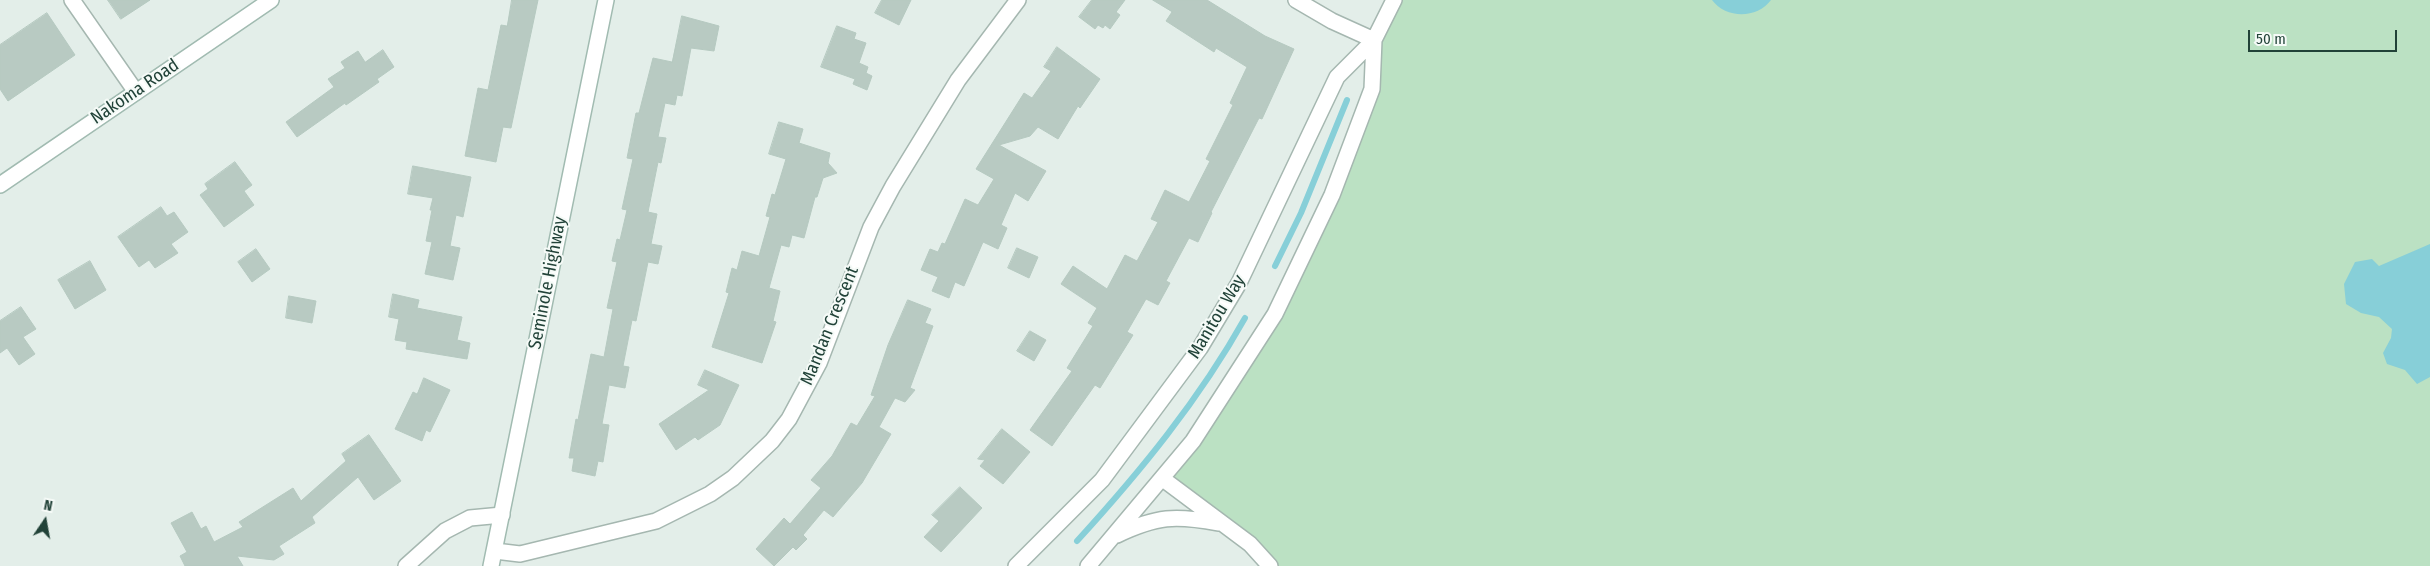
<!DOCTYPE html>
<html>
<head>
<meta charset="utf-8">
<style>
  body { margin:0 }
  #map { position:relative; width:2430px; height:566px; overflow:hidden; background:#e3eee9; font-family:"Fira Sans Condensed",sans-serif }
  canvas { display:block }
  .north { position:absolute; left:20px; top:496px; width:50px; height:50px; -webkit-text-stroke:4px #f5faf7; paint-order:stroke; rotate:12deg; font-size:14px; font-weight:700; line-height:20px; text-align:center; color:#214238 }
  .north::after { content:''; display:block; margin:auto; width:18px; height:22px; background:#214238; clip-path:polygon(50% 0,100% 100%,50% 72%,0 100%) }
  .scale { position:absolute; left:2248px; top:30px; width:149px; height:22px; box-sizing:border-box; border:2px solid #214238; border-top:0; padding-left:6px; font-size:15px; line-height:18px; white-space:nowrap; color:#214238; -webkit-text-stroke:4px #f5faf7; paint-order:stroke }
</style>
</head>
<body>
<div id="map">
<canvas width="2430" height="566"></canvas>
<div class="north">N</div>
<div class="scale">50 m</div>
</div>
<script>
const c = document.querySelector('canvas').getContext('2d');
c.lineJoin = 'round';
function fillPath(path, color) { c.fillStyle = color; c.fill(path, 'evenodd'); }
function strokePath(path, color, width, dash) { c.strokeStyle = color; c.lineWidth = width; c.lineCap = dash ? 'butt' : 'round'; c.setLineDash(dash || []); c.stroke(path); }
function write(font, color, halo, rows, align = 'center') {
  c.font = font + ' "Fira Sans Condensed",sans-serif'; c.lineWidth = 4; c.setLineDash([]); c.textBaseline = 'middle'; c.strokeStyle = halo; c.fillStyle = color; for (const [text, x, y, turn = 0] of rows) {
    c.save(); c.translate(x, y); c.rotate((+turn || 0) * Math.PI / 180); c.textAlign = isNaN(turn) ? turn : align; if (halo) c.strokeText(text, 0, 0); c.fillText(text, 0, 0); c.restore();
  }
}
fillPath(new Path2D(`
  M1394 0H2430V566H1270L1163 479 1275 314 1372 89 1374 40Z`), '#bbe1c3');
fillPath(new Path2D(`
  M1712 0H1771C1757 19 1726 19 1712 0Z
  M2430 244V377L2417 384 2405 370 2387 364 2383 353 2391 338 2392 329 2379 317 2361 313 2346 304 2344 284 2355 262 2372 259 2379 266Z`), '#87cfd8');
strokePath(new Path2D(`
  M1275 266 1301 213 1347 100
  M1077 541C1140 472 1199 400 1245 318`), '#87cfd8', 6);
const building = new Path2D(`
  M108 0H150L121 19Z
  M512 0H538L511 128 503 127 496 162 465 156 478 88 488 90 501 25 507 26Z
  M882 0H911L899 25 875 13Z
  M1092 0H1125L1116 12 1120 15 1110 29 1105 25 1103 28 1098 25 1095 29 1079 17Z
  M1153 0H1207L1265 36 1294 49 1262 119 1259 118 1211 212 1212 213 1198 242 1189 238 1166 281 1170 283 1158 305 1146 299 1127 332 1133 335 1100 388 1095 385 1052 446 1030 430 1072 371 1067 368 1093 326 1088 323 1097 308 1061 284 1073 266 1107 289 1125 255 1137 261 1158 222 1151 219 1165 190 1189 202 1210 161 1206 159 1233 105 1230 103 1247 67 1216 48 1214 52 1166 21 1172 12Z
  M47 13 75 55 8 101 0 89V45Z
  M682 16 719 26 714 51 691 48 682 96 677 95 675 105 665 103 658 137 666 138 661 163 658 162 648 212 657 214 651 244 662 246 658 264 648 262 636 321 632 320 623 366 629 367 625 388 609 385 602 424 609 425 603 462 598 461 595 476 572 471 574 458H569L576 419 578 420 591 354 604 357 613 309 607 308 617 262 612 261 617 239 620 240 627 210 622 209 633 159 627 158 636 113H639L653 58 672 62Z
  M837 26 856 33 854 39 866 43 859 63 868 67 866 73 872 76 867 90 853 84 855 79 821 67Z
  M1057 47 1100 79 1080 108 1078 106 1058 139 1038 127 1030 136 999 145 1046 171 1028 201 1015 193 1001 225 1007 228 998 249 983 242 964 286 955 282 949 298 932 291 938 277 921 270 930 249 938 252 942 243 945 244 965 199 978 205 994 179 976 169 1024 93 1032 98 1051 71 1044 67Z
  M383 50 394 67 377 79 379 82 346 105 345 103 297 137 286 122 334 87 328 79 345 68 341 62 358 51 365 62Z
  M779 122 803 129 799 143 830 153 828 163 837 173 823 178 817 197H815L804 238 792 235 789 247 781 245 769 288 780 291 773 321 776 322 762 363 712 347 729 293 726 292 732 268 737 270 742 251 759 256 770 217 766 216 772 194 775 195 786 159 769 154Z
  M235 162 252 185 244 191 254 205 224 227 200 195 208 189 205 184Z
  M413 166 471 177 463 217 456 215 450 246 460 248 453 280 425 274 432 242 426 241 432 210H430L433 198 408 194Z
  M161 207 167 216 174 212 188 232 171 244 178 253 155 268 149 260 139 267 118 237Z
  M1017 248 1038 257 1029 278 1008 268Z
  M256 249 270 269 252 282 238 262Z
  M90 261 106 290 75 309 58 280Z
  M393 294 419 300 417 308 462 317 457 340 470 343 467 359 406 349 407 342 395 340 399 319 389 317Z
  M289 296 316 301 312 323 286 318Z
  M908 300 931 309 925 323 933 326 910 388 915 390 905 402 895 398 879 427 891 434 862 483 833 517 824 510 803 535 807 539 796 550 793 547 774 566 756 549 784 518 790 524 821 488 811 480 832 456 851 423 857 426 875 396 871 395 888 345Z
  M21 307 36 329 23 337 35 354 19 365 7 348 0 353V321Z
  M1030 331 1046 340 1034 361 1017 351Z
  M705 370 739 385 720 425 698 440 695 437 676 450 659 424 709 390 698 385Z
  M424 378 450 390 430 432 426 430 422 441 395 429 413 392 417 394Z
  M1002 429 1030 452 1003 484 980 466 985 460 978 459Z
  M369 435 401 481 374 500 358 477 312 517 315 523 279 546 284 554 274 560 237 556 243 566H185L180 556 187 552 171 523 192 512 201 529 206 526 214 542 243 527 239 522 293 488 301 501 346 461 342 454Z
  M960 487 982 508 941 552 924 537 939 521 932 515Z`);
fillPath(building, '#b8cac2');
strokePath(building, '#b5c9c0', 1);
const street = new Path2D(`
  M72 0 136 92
  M1296 0 1332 21 1374 40
  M1163 479 1250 544 1270 566
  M1117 535C1157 516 1175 515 1218 523
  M495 551 520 554 656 521 710 494 733 478 772 441 789 419 819 363 871 227 893 186 958 80 1018 0
  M406 566 445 531 470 518 502 515
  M1016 566 1102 480 1200 348 1239 283 1337 77 1374 40 1394 0
  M1088 566 1193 441 1275 314 1332 195 1372 89 1374 40`);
const secondary = new Path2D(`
  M0 185 271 0
  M491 566 606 0`);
strokePath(street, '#a5b7b0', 18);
strokePath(secondary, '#a1bbb1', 18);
strokePath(street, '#fff', 15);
strokePath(secondary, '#fff', 15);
write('18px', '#214238', '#f5faf7', [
  ["Nakoma Road",135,92,-34],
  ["Seminole Highway",548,283,-79],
  ["Manitou Way",1217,317,-59],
  ["Mandan Crescent",830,326,-68]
]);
</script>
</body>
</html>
